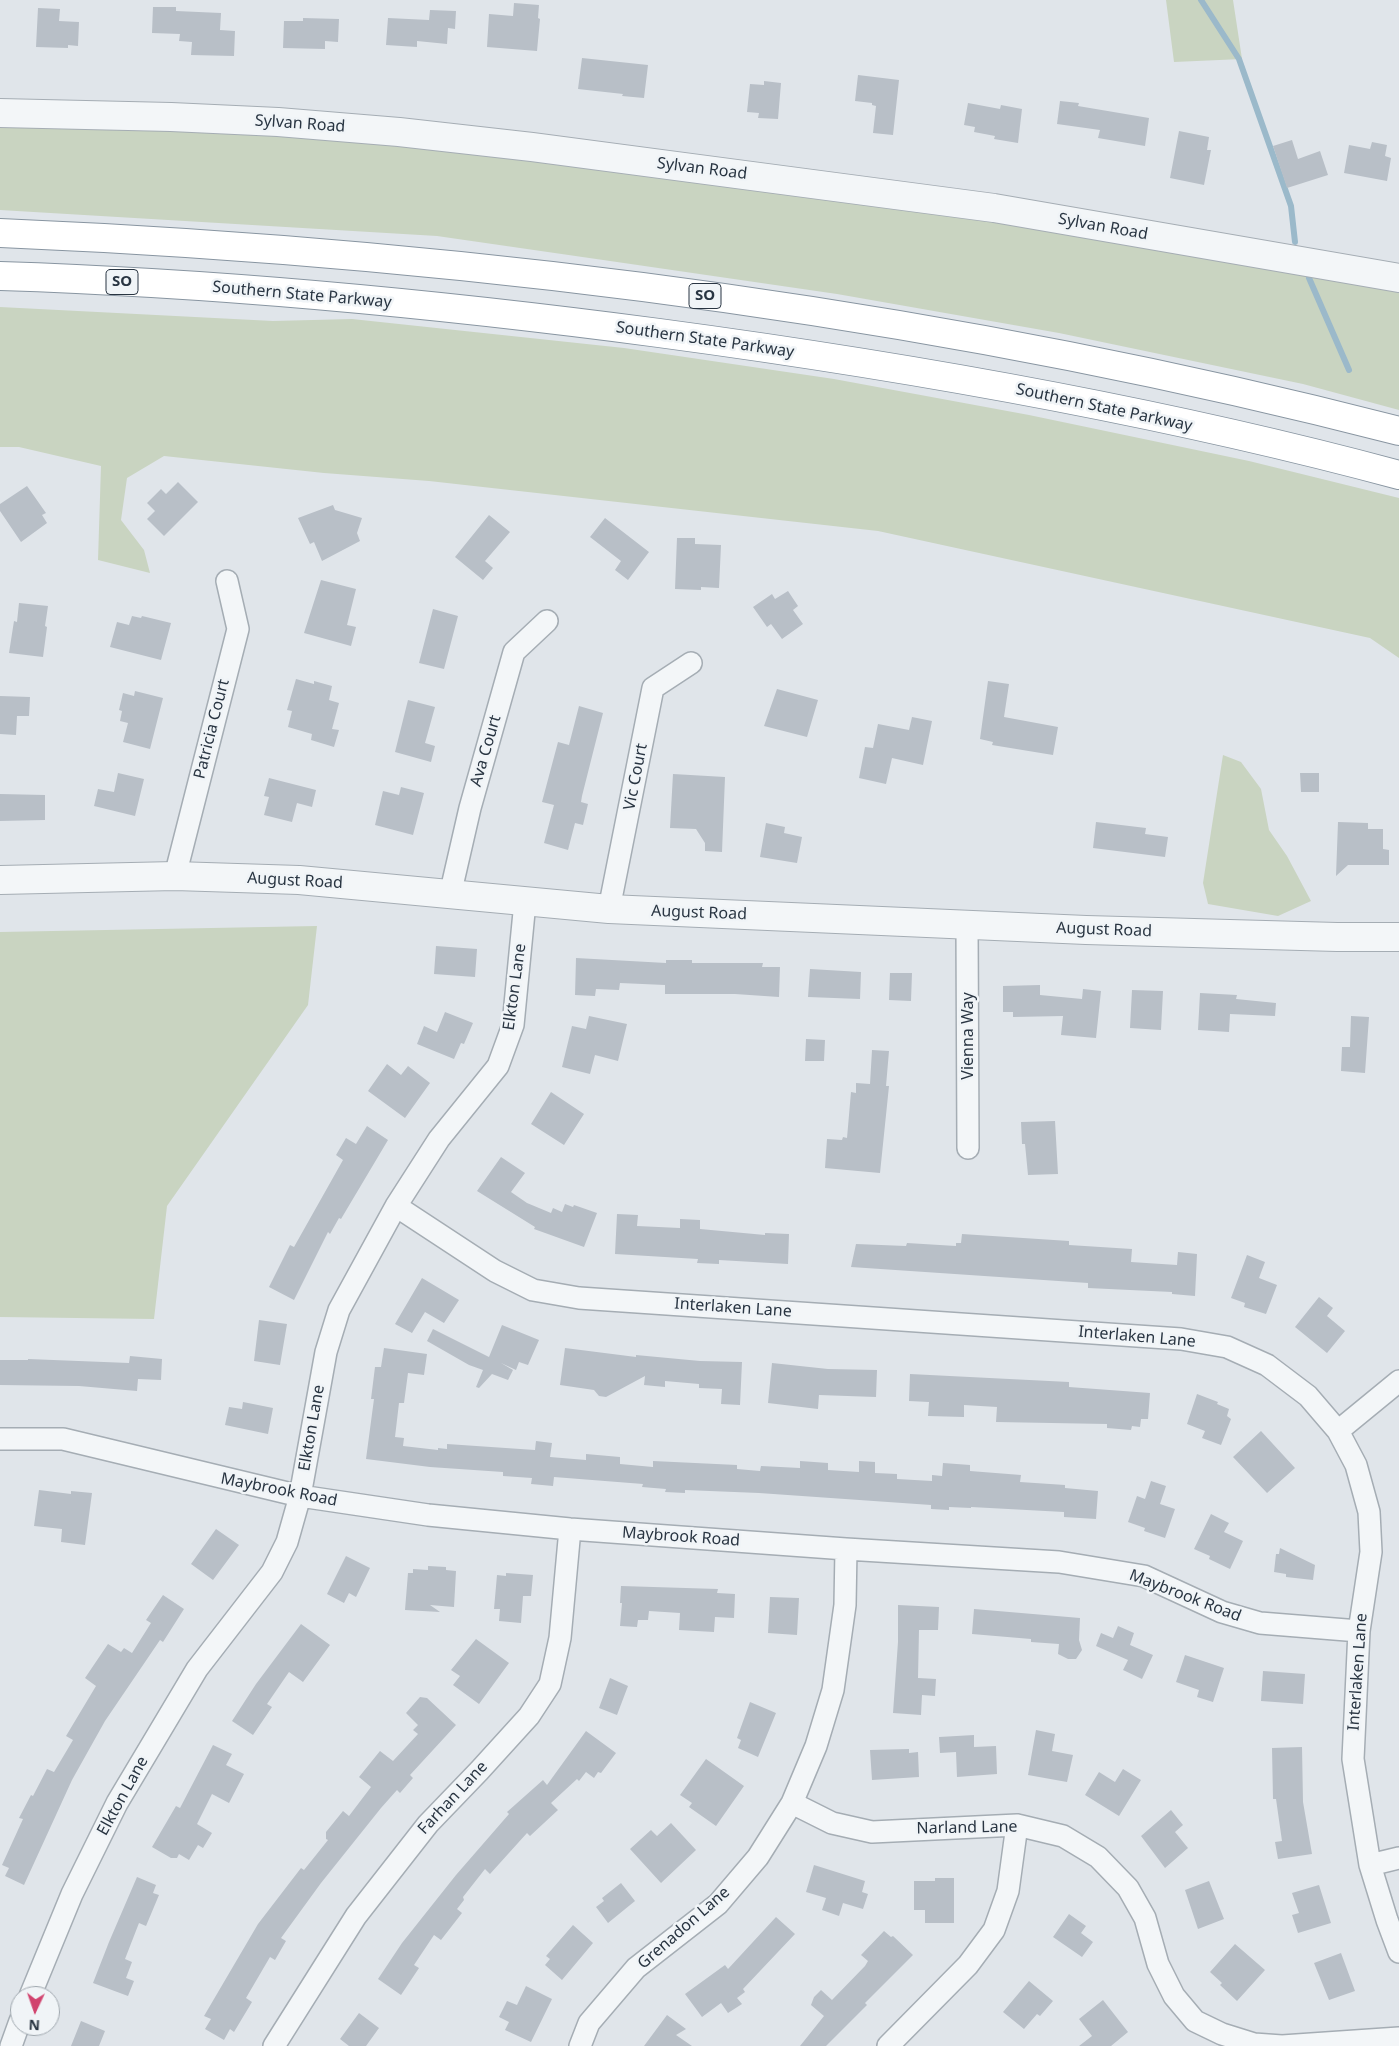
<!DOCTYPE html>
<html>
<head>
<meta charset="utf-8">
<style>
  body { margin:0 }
  #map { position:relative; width:1399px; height:2046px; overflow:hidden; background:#e0e5ea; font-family:"Noto Sans",sans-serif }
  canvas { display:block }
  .north { position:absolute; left:10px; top:1986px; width:50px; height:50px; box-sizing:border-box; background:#f0f4f7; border:1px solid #a0a8af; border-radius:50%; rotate:183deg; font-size:14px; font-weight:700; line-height:20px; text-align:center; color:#293542 }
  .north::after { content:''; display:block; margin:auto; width:18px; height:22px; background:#d1436e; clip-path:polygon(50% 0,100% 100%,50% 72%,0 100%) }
</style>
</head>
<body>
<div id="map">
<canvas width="1399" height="2046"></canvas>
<div class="north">N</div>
</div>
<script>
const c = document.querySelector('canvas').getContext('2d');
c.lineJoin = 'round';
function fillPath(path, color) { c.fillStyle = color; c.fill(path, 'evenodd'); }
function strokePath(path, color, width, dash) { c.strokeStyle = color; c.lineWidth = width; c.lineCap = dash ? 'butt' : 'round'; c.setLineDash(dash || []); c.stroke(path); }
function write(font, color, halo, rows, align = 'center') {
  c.font = font + ' "Noto Sans",sans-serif'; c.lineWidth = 5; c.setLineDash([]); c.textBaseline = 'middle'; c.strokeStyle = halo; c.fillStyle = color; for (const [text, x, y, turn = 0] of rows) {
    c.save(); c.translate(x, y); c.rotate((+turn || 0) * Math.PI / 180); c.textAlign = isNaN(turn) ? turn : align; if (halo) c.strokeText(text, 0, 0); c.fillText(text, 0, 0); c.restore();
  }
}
fillPath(new Path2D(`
  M1166 0H1233L1242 59 1174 62Z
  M0 122 255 131 519 153 953 209 1399 288V410L1303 384 1059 333 837 294 617 262 437 236 0 210Z
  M0 307 273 321 352 319 624 348 834 379 1029 415 1249 461 1399 498V658L1370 638 878 531 429 481 324 473 164 456 127 478 121 520 144 550 150 573 98 560 101 466 19 447H0Z
  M1223 755 1241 762 1261 789 1269 830 1287 856 1311 901 1278 916 1208 904 1203 883Z
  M317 926 308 1005 167 1206 154 1319 0 1317V932Z`), '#c9d4c1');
strokePath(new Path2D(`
  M1201 0 1239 59 1291 206 1295 242
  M1309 278 1349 370`), '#9bb9ca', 6);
fillPath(new Path2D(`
  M514 3 539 5 538 18 540 19 537 51 487 47 489 14 513 16Z
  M153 7H176V11L221 13 220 30 235 31 234 56 191 55 192 42 179 41 180 34 152 33Z
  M38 8 60 9 59 21 79 22 78 46 68 45V48L36 47Z
  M430 10 456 11 455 29 448 28 447 44 417 41V47L386 45 388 18 429 20Z
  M303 18 339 19 338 42 325 41V49L283 48 284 21H303Z
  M582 58 648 65 644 98 622 96 623 94 578 89Z
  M858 75 899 80 893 135 873 133 876 106 872 105V103L855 101Z
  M764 81 781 83 778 119 758 118 759 113 747 112 750 84 764 85Z
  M1060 101 1079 103 1078 106 1149 118 1145 146 1098 138 1100 130 1057 124Z
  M968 103 1000 109 1001 105 1022 109 1018 143 994 139 995 136 974 132 975 127 964 125Z
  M1179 131 1209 137 1207 150H1211L1204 185 1170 178Z
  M1292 140 1298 159 1320 151 1328 175 1287 188 1273 146Z
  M1372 142 1387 145 1385 156 1391 158 1387 181 1344 173 1349 145 1370 149Z
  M178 482 198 502 164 536 147 519 155 511 147 503 161 489 166 494Z
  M27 486 46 513 42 515 47 523 21 542 0 511V504Z
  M333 505 335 510 362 518 357 533 360 541 322 561 314 542 310 544 298 518Z
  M489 515 510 532 485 561 493 568 483 580 455 557Z
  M605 518 649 552 628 580 615 570 621 561 590 537Z
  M677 538H695V544L721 545 719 588 701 587V590L675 589Z
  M321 580 356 589 347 625 356 627 351 646 304 633Z
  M788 591 798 606 793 610 803 624 782 639 771 624 767 627 753 607 772 594 775 599Z
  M19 603 48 606 45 626 47 627 43 657 9 653 14 621 17 622Z
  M433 609 458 616 444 669 419 663Z
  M132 616 141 618 142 616 171 623 161 660 110 647 117 622 129 625Z
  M296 679 314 684V681L332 686 329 700 339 703 332 729 339 730 334 747 311 740 312 734 288 727 292 711 287 710Z
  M988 681 1009 684 1004 717 1058 727 1053 755 992 745 993 742 980 739Z
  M777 689 818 700 807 737 764 726Z
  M135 691 163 698 150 749 123 742 128 723 120 721 122 711 119 710 123 693 134 696Z
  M0 696 30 697 29 716H17L16 735 0 734Z
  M408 700 435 707 425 743 435 746 431 762 395 752Z
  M579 706 603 713 582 796 581 802 588 804 583 825 575 823 568 850 544 843 554 805 542 802 558 742 569 745Z
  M912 717 932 721 923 765 892 758 886 784 859 778 865 747 873 748 878 724 909 730Z
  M118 773 144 779 135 816 94 806 98 789 114 792Z
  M1300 773H1319V792H1301Z
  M673 774 725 777 722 852 705 851V843L696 829 670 828Z
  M269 778 316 790 312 807 297 803 292 822 264 815 269 797 264 796Z
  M401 787 424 793 413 835 375 825 383 791 399 795Z
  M0 794 45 795V820L0 821Z
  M1096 822 1146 828 1145 834 1168 837 1165 857 1093 848Z
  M1338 822 1368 823V829H1383V849L1389 850V865H1348L1336 876Z
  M766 823 785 827 784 833 802 837 797 863 760 857Z
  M436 946 477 949 475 977 434 974Z
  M576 958 666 963V960H692V963H763L762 967H780L779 997 735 994H665V985L620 983 619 990 596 989 595 996 575 995Z
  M810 969 861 972 860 999 808 997Z
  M890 973H912L911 1001 889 1000Z
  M1040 985V995L1082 999 1083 989 1101 991 1096 1038 1061 1035 1063 1016 1013 1017V1012H1003V986Z
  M1132 990 1163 991 1161 1030 1130 1028Z
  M1200 993 1237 995 1236 999 1276 1003 1275 1016 1230 1014 1229 1032 1198 1030Z
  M445 1012 473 1023 464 1044 461 1043 454 1059 417 1044 424 1026 437 1032Z
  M589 1016 627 1024 618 1061 595 1055 590 1074 562 1067 572 1026 586 1029Z
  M1351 1016 1369 1017 1365 1073 1341 1071 1342 1047H1350Z
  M806 1039 825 1040 824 1061H805Z
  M872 1050 889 1051 886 1086H889L880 1173 825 1168 827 1139 842 1140 843 1137 847 1138 851 1092 856 1093V1083L870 1084Z
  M387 1064 401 1075 408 1066 430 1083 405 1118 368 1091Z
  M551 1092 584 1114 564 1145 531 1124Z
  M1055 1121 1058 1174 1028 1175 1025 1144H1022L1021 1122Z
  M367 1126 388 1140 341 1219 339 1218 330 1234 328 1232 294 1300 269 1287 290 1245 294 1247 343 1160 336 1155 346 1138 356 1144Z
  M501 1157 525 1173 511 1192 527 1203 551 1213 553 1208 562 1212 565 1204 573 1207 574 1205 597 1213 584 1247 534 1229 535 1227 477 1191Z
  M617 1214 638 1215 637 1226 680 1228V1219L700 1220V1229L765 1235V1233L789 1234 788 1264 719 1260V1264L697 1263 698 1259 615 1254Z
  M962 1234 1069 1241V1245L1132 1249 1131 1262 1177 1265 1178 1252 1197 1254 1195 1296 1172 1294V1292L1088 1288V1283L851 1267 856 1244 906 1246 907 1243 956 1246V1243H961Z
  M1247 1255 1265 1262 1259 1278 1277 1285 1266 1314 1244 1307 1245 1303 1231 1298Z
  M422 1278 459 1300 444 1323 425 1312 412 1333 395 1324Z
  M1319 1297 1333 1308 1327 1316 1345 1331 1327 1353 1295 1327Z
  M259 1320 287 1324 280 1365 254 1361Z
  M502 1325 539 1340 528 1365 519 1362 516 1370 501 1363 513 1370 508 1380 492 1374 479 1388 476 1387 483 1370 469 1365 427 1341 433 1329 489 1357Z
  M384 1348 427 1354 424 1375 408 1373 404 1403H399L395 1437 404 1438 403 1446 438 1450V1448L447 1449V1444L535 1450 536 1441 552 1443 550 1457 586 1460V1454L620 1457V1464L653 1467V1461L737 1465V1469L760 1471 761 1466 800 1468V1461L828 1463V1470L859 1472V1461L875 1462V1473L897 1474V1479L932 1481V1475L942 1476 943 1463 970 1465V1471L1021 1475 1020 1482 1065 1485V1488L1098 1491 1096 1519 1064 1517V1512L971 1507V1508L949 1507V1510L931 1509V1505L759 1493 685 1490V1493L665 1492 666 1489 642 1487 643 1484 554 1477 553 1486 531 1484 532 1478 503 1476V1472L430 1467 366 1459 374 1399H371L375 1367H381Z
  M565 1348 636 1357V1355L700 1361 742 1362 740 1405 721 1404 722 1389 699 1388V1384L665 1381V1387L644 1385 645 1376 606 1397 599 1396 594 1390 560 1385Z
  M130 1356 162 1359 161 1380 138 1379 137 1391 79 1386 0 1385V1360H28V1359L129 1363Z
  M772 1363 828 1369 877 1370 876 1397 819 1395 818 1409 768 1403Z
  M910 1374 1069 1382V1387L1150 1393 1148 1419H1141L1140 1427 1132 1426 1131 1430 1107 1428V1424L996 1422 997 1407 964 1405V1417L928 1416 929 1402 909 1401Z
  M1197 1394 1218 1402 1217 1404 1229 1409 1227 1416 1231 1419 1221 1445 1202 1438 1205 1431 1187 1424Z
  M243 1402 273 1408 268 1434 225 1425 229 1407 242 1409Z
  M1261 1431 1295 1468 1267 1493 1233 1457Z
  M1151 1481 1166 1486 1160 1504 1175 1509 1165 1538 1144 1531 1145 1528 1128 1522 1137 1496 1145 1499Z
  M39 1490 71 1494V1491L92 1493 85 1545 61 1542 62 1529 34 1526Z
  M1211 1514 1229 1523 1224 1532 1243 1541 1230 1569 1209 1559 1210 1556 1194 1549Z
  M216 1529 239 1545 213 1580 191 1564Z
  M1280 1548 1315 1565 1313 1580 1286 1577V1574L1274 1572 1276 1554H1279Z
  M346 1556 370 1568 356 1597 349 1593 344 1603 327 1594Z
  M428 1566 446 1567V1570L456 1571 454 1607 430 1605 440 1612 405 1610 408 1573H413V1569L428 1570Z
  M506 1573 533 1575 531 1596H523L521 1623 499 1621 500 1609H494L497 1575 506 1576Z
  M621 1586 718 1589 717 1593 735 1594 734 1618 715 1617 714 1632 679 1630 680 1613 649 1611 648 1620H638L637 1627 620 1626 622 1603H620Z
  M163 1595 184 1609 163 1642 160 1640 105 1721 72 1780 24 1885 5 1876 9 1868 2 1865 23 1819 19 1818 31 1795 33 1796 47 1769 54 1772 73 1740 66 1736 96 1686 85 1678 108 1644 121 1652 124 1648 132 1653 151 1623 146 1620Z
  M770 1597 799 1598 797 1635 768 1633Z
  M898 1605 939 1607 938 1630H919L918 1678 936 1679 935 1696 922 1695 921 1715 893 1713 898 1642Z
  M974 1609 1080 1618 1079 1640 1082 1650 1076 1659H1068L1058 1654 1059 1644 1031 1642V1639L972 1634Z
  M301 1624 330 1645 303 1682 289 1672 267 1704 272 1707 253 1735 232 1721 256 1684Z
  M1118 1626 1134 1633 1130 1645 1153 1655 1142 1679 1123 1670 1128 1660 1096 1646 1101 1633 1113 1638Z
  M476 1639 509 1663 479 1704 453 1685 460 1676 451 1670Z
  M1185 1655 1224 1668 1213 1702 1197 1697 1199 1690 1176 1682Z
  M1263 1671 1305 1674 1303 1704 1261 1701Z
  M610 1678 628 1686 617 1715 599 1708Z
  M420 1697 427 1698 456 1725 410 1775 413 1778 400 1793 397 1790 381 1808 321 1883 281 1938 286 1941 275 1960 270 1957 246 1998 252 2002 234 2032 230 2029 224 2040 205 2029 211 2019 204 2016 258 1924 301 1868 304 1870 328 1840 326 1839V1832L343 1811 349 1816 371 1787 359 1777 380 1751 393 1761 418 1734 413 1730 418 1725 406 1713Z
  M750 1702 776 1713 758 1757 738 1748 741 1740 737 1738Z
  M1036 1730 1055 1734 1052 1751 1073 1755 1067 1782 1028 1775Z
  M586 1731 616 1753 601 1773 598 1772 594 1778 586 1772 579 1781 577 1779 551 1803 558 1810 530 1836 527 1833 490 1874 485 1869 463 1897 464 1900 457 1909 462 1913 441 1940 434 1935 414 1965 419 1968 401 1995 378 1979 402 1943 456 1875 509 1814 507 1812 543 1780 547 1785Z
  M974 1735V1747L996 1746 997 1774 957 1777 956 1752 940 1753 939 1737Z
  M213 1745 232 1754 226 1765 244 1774 229 1803 212 1794 197 1824 212 1833 203 1848 198 1845 189 1860 179 1854 177 1858H171L152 1847 176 1806 180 1808Z
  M1302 1747 1303 1802 1312 1854 1278 1859 1275 1842 1282 1841 1276 1799H1273L1272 1748Z
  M909 1749V1753L918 1752 919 1777 872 1780 870 1750Z
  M706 1759 744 1786 716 1826 689 1807 692 1803 680 1795Z
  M1123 1769 1141 1780 1119 1816 1085 1795 1099 1772 1115 1782Z
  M1171 1810 1183 1825 1175 1832 1188 1848 1165 1868 1141 1836Z
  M671 1823 696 1850 661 1883 630 1849 651 1830 657 1836Z
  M814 1865 865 1881 862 1892 868 1894 863 1909 843 1903 839 1916 822 1910 826 1898 806 1892Z
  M137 1877 156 1885 153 1893 159 1895 146 1926 139 1923 125 1959 132 1962 126 1978 134 1981 128 1996 93 1983 109 1942Z
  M935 1878H954V1923H925V1910H914V1881H935Z
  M1209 1881 1224 1919 1198 1929 1185 1890Z
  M621 1883 635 1901 608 1923 596 1907 604 1901 602 1898Z
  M1319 1885 1331 1923 1298 1933 1292 1915 1299 1913 1292 1893Z
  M1069 1914 1086 1926 1081 1933 1093 1942 1082 1957 1053 1937Z
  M776 1917 795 1934 743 1989 745 1992 737 1998 742 2004 728 2013 721 2003 702 2017 685 1994 725 1965 728 1969Z
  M573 1925 593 1943 562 1980 545 1965 550 1959 546 1956Z
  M884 1931 891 1937 893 1936 913 1955 865 2003 867 2005 826 2046H800L824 2016 811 2005 814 1997 821 1990 832 2000 865 1966 868 1961 861 1955Z
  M1235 1944 1265 1970 1237 2001 1220 1985 1222 1983 1210 1972Z
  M1341 1953 1355 1991 1329 2000 1314 1963Z
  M1029 1981 1053 2001 1040 2016 1037 2014 1024 2029 1003 2012Z
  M526 1986 552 1999 531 2042 505 2030 509 2022 499 2017 507 2001 517 2005Z
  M1103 2000 1128 2032 1111 2046H1079L1092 2036 1079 2019Z
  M359 2013 379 2028 366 2046H349L340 2039Z
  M667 2015 686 2029 676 2035 692 2046H644Z
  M81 2021 105 2031 99 2046H71Z`), '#b8bfc7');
const minor = new Path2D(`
  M175 876 238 629 227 581
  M450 895 470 808 514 652 547 621
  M609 909 653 688 691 663
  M967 925 968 1148
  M396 1206 495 1271 533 1290 579 1298 1181 1339 1227 1347 1267 1365 1308 1396 1338 1431 1356 1465 1369 1512 1371 1552 1359 1631 1353 1759 1370 1865 1387 1920 1399 1952
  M1338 1431 1399 1381
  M0 1439H63L300 1496 428 1515 570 1529 846 1549 1059 1562 1144 1576 1222 1612 1260 1623 1359 1631
  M792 1803 832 1823 872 1832 1017 1825 1063 1836 1098 1857 1128 1888 1145 1918 1158 1964 1174 1996 1195 2021 1222 2034 1254 2044 1282 2046 1399 2038
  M1370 1865 1399 1858
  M30 1996 72 1894 117 1803 197 1669 272 1572 287 1542 300 1496 326 1352 339 1310 396 1206 439 1139 498 1066 513 1025 525 902
  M11 2046 20 2021
  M274 2046 356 1916 428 1824 479 1771 529 1716 550 1684 560 1638 570 1529
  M580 2046 589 2023 636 1968 718 1904 758 1857 792 1803 816 1746 833 1690 845 1605 846 1549
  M888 2046 968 1965 994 1930 1008 1891 1017 1825`);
const tertiary = new Path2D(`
  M0 113 171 117 278 122 399 132 532 147 994 208 1399 278
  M0 880 175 876 299 880 609 909 1086 930 1337 937H1399`);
const motorway = new Path2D(`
  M0 233C471 253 942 313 1399 431
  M0 276C220 283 440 304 659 333 906 366 1158 410 1399 475`);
strokePath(minor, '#a5adb4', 24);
strokePath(tertiary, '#a5adb4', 30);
strokePath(motorway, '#8895a1', 30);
strokePath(minor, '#f3f6f8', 21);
strokePath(tertiary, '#f3f6f8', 28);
strokePath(motorway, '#fff', 28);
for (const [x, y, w] of [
  [122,282,32],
  [705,296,32]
]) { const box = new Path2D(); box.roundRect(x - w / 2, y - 12.5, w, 25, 4); c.fillStyle = '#f0f4f7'; c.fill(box); strokePath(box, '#293542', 1); }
write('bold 15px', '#293542', null, [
  ["SO",122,282],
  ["SO",705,296]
]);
write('16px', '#293542', '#f0f4f7', [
  ["Sylvan Road",300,124,4],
  ["Sylvan Road",702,169,7],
  ["Sylvan Road",1103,227,10],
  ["Southern State Parkway",302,295,5],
  ["Southern State Parkway",705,340,8],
  ["Southern State Parkway",1104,408,12],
  ["Patricia Court",212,729,-76],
  ["Ava Court",486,751,-74],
  ["Vic Court",636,777,-79],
  ["August Road",295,881,3],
  ["August Road",699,913,2],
  ["August Road",1104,930,2],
  ["Elkton Lane",515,987,-82],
  ["Vienna Way",968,1036,-90],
  ["Interlaken Lane",733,1308,4],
  ["Interlaken Lane",1137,1337,5],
  ["Elkton Lane",312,1428,-80],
  ["Maybrook Road",279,1490,11],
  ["Maybrook Road",681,1537,4],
  ["Maybrook Road",1185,1596,21],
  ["Interlaken Lane",1358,1672,-86],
  ["Elkton Lane",123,1796,-61],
  ["Farhan Lane",453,1798,-47],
  ["Narland Lane",967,1828,-1],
  ["Grenadon Lane",684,1928,-41]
]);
</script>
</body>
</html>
